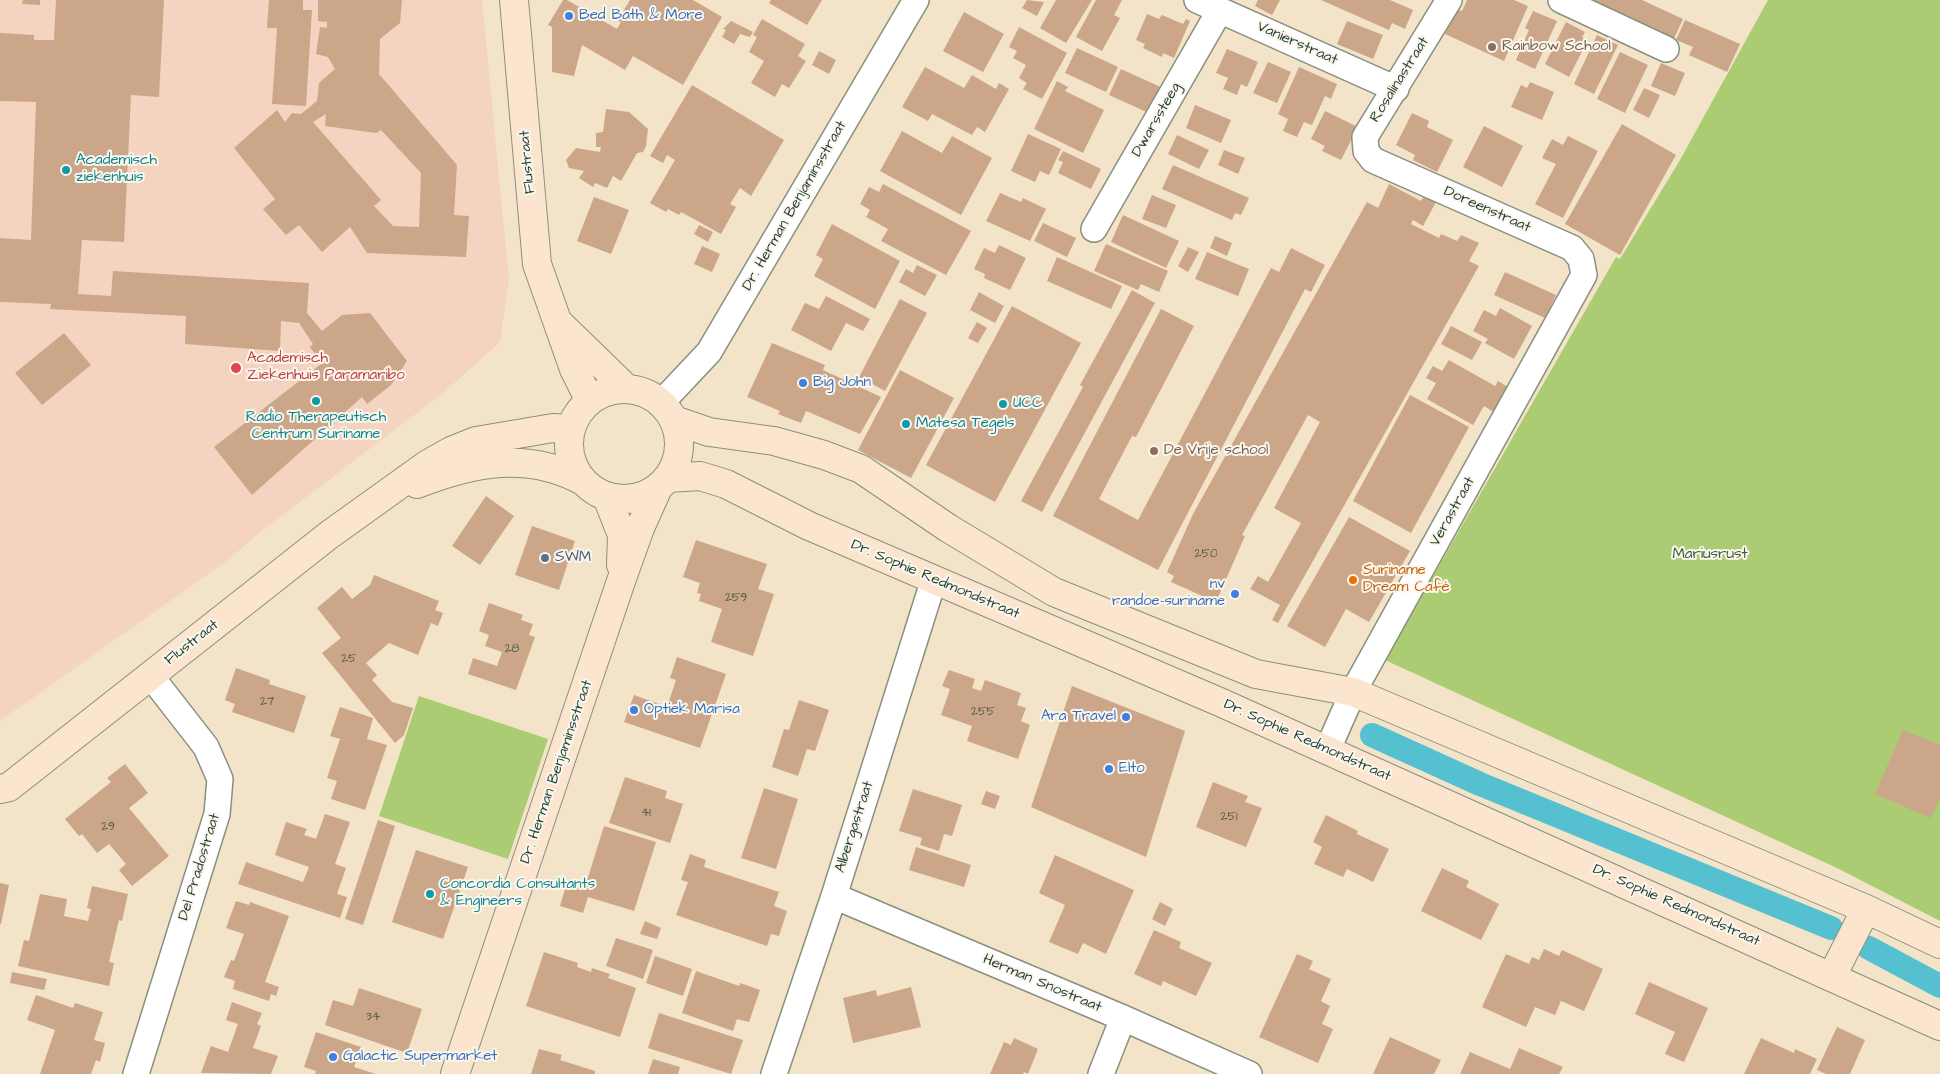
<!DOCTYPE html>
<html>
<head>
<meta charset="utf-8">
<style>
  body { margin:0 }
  canvas { display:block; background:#f3e3c8 }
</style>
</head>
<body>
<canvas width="1940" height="1074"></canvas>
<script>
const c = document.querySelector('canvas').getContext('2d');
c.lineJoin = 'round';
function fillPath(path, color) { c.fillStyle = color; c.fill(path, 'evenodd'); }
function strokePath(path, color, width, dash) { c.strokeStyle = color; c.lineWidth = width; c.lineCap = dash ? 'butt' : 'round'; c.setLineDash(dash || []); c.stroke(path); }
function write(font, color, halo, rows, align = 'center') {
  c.font = font + ' "Architects Daughter",sans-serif'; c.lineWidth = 4; c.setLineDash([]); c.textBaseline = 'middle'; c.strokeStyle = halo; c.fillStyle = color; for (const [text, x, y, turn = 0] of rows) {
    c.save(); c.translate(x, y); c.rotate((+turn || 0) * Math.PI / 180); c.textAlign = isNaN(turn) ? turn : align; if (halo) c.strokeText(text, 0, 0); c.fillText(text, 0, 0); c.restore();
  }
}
fillPath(new Path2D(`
  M0 0H482L509 280 500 342 442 394 264 529 228 560 0 721Z`), '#f5d3c1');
fillPath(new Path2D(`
  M1768 0H1940V921L1837 868 1385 660 1616 257 1620 259 1680 160Z
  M419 696 548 739 508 859 379 816Z`), '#accc73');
strokePath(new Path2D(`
  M1372 735 1480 784 1831 928
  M1869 948 1940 986`), '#55c0d0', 24);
fillPath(new Path2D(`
  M23 0H40V5L22 4Z
  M56 0H164L159 97 131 95 124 242 82 240 78 294 111 296 113 271 309 283 307 313 322 331 342 315 370 313 407 361 391 385 367 404 362 397 252 495 214 447 329 358 326 354 319 359 310 347 313 344 299 323 281 321 280 351 185 344 186 316 50 309 51 304 0 302V238L31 240 36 102 0 101V33L34 35V40H54Z
  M269 0H303V10H312L306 106 272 104 277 28H267Z
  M318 0H402L400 23 380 39 379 74 457 165 454 215 469 216 466 257 367 253 350 227 322 252 299 225 286 235 263 209 275 199 234 148 277 110 285 122 292 113 301 114 317 101 319 83 335 69 328 57 316 54 320 27 327 28V22L318 21ZM326 114 325 126 376 133 381 130 421 173 419 227 393 226 374 206 381 200 313 122Z
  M563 0H567L617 29 621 22 618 20 630 0H693L722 17 683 85 633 56 625 70 582 45 574 76 552 72V27L548 25Z
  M771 0H822L807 25 769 3Z
  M1027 0 1044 2 1037 16 1022 8Z
  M1056 0H1092L1066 43 1040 28Z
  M1096 0H1122L1114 15 1120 18 1102 51 1076 37Z
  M1258 0H1280L1272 15 1255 6Z
  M1321 0H1390L1413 10 1405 29 1392 23 1389 30Z
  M1467 0H1514L1528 6 1504 61 1445 34 1457 9 1462 11Z
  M1593 0H1642L1683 19 1671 45 1590 7Z
  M1533 11 1557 21 1535 69 1516 60 1529 30 1525 28Z
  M964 12 1004 34 983 72 943 51Z
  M1147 14 1159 19 1162 15 1183 24 1186 19 1190 21 1174 58 1163 53 1162 57 1143 48 1145 44 1136 40Z
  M762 19 805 44 798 56 806 61 789 88 782 84 775 97 751 83 764 61 749 52 757 37 753 35Z
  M1685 20 1740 44 1727 72 1689 55 1693 47 1676 40Z
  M731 21 753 32 750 37 740 34 734 44 722 37 726 30 723 29Z
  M1347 21 1383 35 1373 59 1337 44Z
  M1566 22 1585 32 1582 37 1588 40 1569 77 1545 64Z
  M1019 27 1067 53 1042 99 1023 89 1027 83 1019 78 1026 65 1013 58 1017 51 1009 47Z
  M1597 35 1618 45 1594 94 1574 84Z
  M1077 48 1118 67 1106 92 1065 73Z
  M1227 49 1258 62 1247 87 1241 84 1237 95 1223 89 1228 78 1216 73Z
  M819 51 836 60 829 74 812 65Z
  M1620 52 1648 65 1625 113 1597 99Z
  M1268 62 1291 72 1277 103 1253 93Z
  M1661 63 1685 73 1675 96 1651 86Z
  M925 67 964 88 972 75 996 89 999 83 1009 89 985 132 977 127 972 135 932 114 928 121 902 107Z
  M1299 67 1337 84 1331 99 1325 96 1312 125 1304 122 1297 137 1283 131 1288 119 1278 114Z
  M1121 69 1165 89 1153 115 1109 95Z
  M1057 81 1068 87 1065 91 1104 110 1083 153 1034 129Z
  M1530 82 1554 92 1542 120 1511 107 1521 85 1527 88Z
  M692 85 784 140 751 196 740 188 730 204 736 207 721 234 681 212 679 215 668 209 666 212 650 203 675 160 667 155 663 163 650 156Z
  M1644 88 1660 95 1649 118 1633 110Z
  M1195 105 1231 120 1221 143 1186 128Z
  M606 109 629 112 648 129 646 146 643 152 637 153 621 181 613 176 607 188 595 183 593 187 579 178 584 171 569 168 566 160 576 148 600 152 601 147H596V133L603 132Z
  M1325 111 1358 127 1341 160 1322 151 1325 146 1311 139Z
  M1412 113 1429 121 1427 127 1453 140 1437 172 1413 160 1415 155 1396 145Z
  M1622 124 1676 155 1620 255 1565 224Z
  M1484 126 1523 146 1502 187 1463 167Z
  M902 131 942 153 952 136 992 158 961 215 880 171Z
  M1028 134 1061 149 1049 175 1040 171 1035 182 1011 171Z
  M1177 135 1209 150 1199 169 1168 154Z
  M1568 136 1598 151 1563 218 1535 204 1556 164 1542 158 1552 139 1563 145Z
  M1224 150 1245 158 1238 174 1218 165Z
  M1063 151 1101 169 1091 189 1058 173 1063 162 1058 160Z
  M1173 165 1249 198 1241 215 1235 213 1232 220 1162 189Z
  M883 184 971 231 946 275 881 241 888 229 866 217 870 210 860 204 869 187 879 192Z
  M1389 184 1421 201 1424 196 1436 202 1423 226 1413 220 1411 224 1439 238 1441 234 1457 241 1461 235 1479 243 1469 261 1479 266 1278 623 1272 620 1280 605 1250 589 1258 576 1268 582 1301 523 1274 508 1320 422 1308 415 1242 535 1245 536 1216 602 1171 582 1174 576 1167 572 1193 514 1367 202 1378 208Z
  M1000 193 1021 202 1023 198 1046 209 1030 241 986 221Z
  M1152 195 1176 205 1166 228 1142 219Z
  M594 197 629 210 611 254 577 241Z
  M1123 215 1179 241 1166 268 1111 242Z
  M1043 223 1076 238 1067 257 1034 241Z
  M832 224 900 261 875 309 814 276 823 259 816 255Z
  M699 225 713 232 708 242 694 234Z
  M1215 236 1232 243 1227 256 1210 248Z
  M1106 244 1168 271 1159 292 1141 284 1138 290 1094 271Z
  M999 245 1026 258 1010 290 984 278 985 274 974 269 984 248 995 253Z
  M702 246 720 254 712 272 694 264Z
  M1188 247 1199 252 1188 272 1178 266Z
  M1291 248 1325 265 1311 292 1305 289 1158 570 1053 516 1161 309 1194 326 1136 437 1132 436 1099 499 1138 520 1271 268 1279 272Z
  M1207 252 1249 269 1238 296 1195 279Z
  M1057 257 1122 286 1111 309 1047 281Z
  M917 265 937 275 925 296 899 282 906 269 913 273Z
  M1505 272 1556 295 1545 318 1494 295Z
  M1132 290 1155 303 1042 512 1021 501 1083 387 1080 385Z
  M979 292 1004 306 995 323 970 310Z
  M826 296 870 319 863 331 846 323 831 351 791 330 805 303 819 309Z
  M900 299 927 313 885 391 859 377Z
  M1012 306 1081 343 995 502 926 465Z
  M1500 308 1532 326 1514 359 1485 343 1488 339 1473 331 1484 310 1496 316Z
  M977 322 987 328 978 343 968 338Z
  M1451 326 1482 342 1472 360 1441 344Z
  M64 333 91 365 42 405 15 373Z
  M772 343 825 365 823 370 881 397 860 434 806 411 801 423 778 414 780 411 747 397Z
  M1449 360 1495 386 1498 381 1511 389 1497 414 1484 406 1473 425 1427 399 1436 383 1426 378 1433 366 1442 371Z
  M900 370 954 398 911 478 858 450Z
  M1410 395 1469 427 1411 533 1353 501Z
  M486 496 514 516 480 565 452 546Z
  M1349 517 1410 551 1369 622 1346 609 1325 647 1287 626Z
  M532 526 575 541 559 590 515 575Z
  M696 540 767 564 758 589 774 594 753 656 711 642 722 609 699 601 701 594 697 593 700 583 683 577Z
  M374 575 439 601 435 610 443 613 438 626 431 623 418 655 389 643 366 663 377 675 372 680 392 702 413 708 404 735 395 743 322 653 341 638 317 608 342 587 352 599 370 585Z
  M489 603 523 615 521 620 533 624 529 635 535 637 516 690 468 674 473 658 497 666 502 652 485 646 489 635 479 631Z
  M677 657 726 674 700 748 624 722 634 695 667 707 676 680 670 678Z
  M236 668 270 680 269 684 306 696 294 733 232 712 235 704 225 700Z
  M949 670 975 679 972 688 981 691 985 680 1021 693 1017 705 1026 708 1021 721 1030 725 1018 759 967 741 972 726 941 715 950 689 942 686Z
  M1072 686 1185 731 1146 857 1031 807Z
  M799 700 829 710 815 751 807 749 798 776 772 767 784 729 789 730Z
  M340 707 373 718 367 739 387 745 365 810 331 799 337 781 327 778 340 739 330 736Z
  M1903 730 1940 745V797L1931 818 1875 794Z
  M125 764 148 793 129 808 169 856 132 886 119 870 126 864 109 844 97 853 82 834 79 836 65 819 111 782 107 778Z
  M625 777 667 791 665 798 683 804 670 843 609 823Z
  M1213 782 1248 796 1245 802 1262 808 1246 847 1196 827Z
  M764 788 798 799 776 869 741 858Z
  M913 789 962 805 952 836 944 834 939 851 920 845 922 838 899 831Z
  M986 791 1000 796 995 809 981 804Z
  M325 814 350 822 335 864 346 868 337 894 347 897 340 918 238 884 246 862 303 882 309 867 275 855 286 822 307 829 304 835 316 839Z
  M1326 815 1358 831 1357 834 1389 849 1373 882 1347 869 1343 877 1314 864 1322 847 1313 842Z
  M378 820 395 826 363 925 345 919Z
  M604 826 656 842 634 911 588 897 583 913 560 906 567 882 585 887Z
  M916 847 971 865 964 887 909 870Z
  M416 850 468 867 443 939 392 922Z
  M690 854 706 860 704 867 779 892 774 906 787 911 779 936 771 934 767 946 676 915 688 882 681 880Z
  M1055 855 1134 890 1106 954 1083 943 1078 954 1049 942 1065 905 1039 893Z
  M1442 868 1469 881 1466 887 1499 904 1481 940 1421 911Z
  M0 883 9 885 1 924H0Z
  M92 886 128 894 122 921 119 920 109 962 114 963 109 986 18 966 24 940 29 941 40 894 67 899 64 916 88 921 91 909 87 908Z
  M236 901 249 905 250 902 289 916 265 982 279 987 276 996 271 994 269 1001 233 989 235 981 224 977 231 960 234 961 244 934 226 928Z
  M1160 902 1173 909 1165 926 1152 919Z
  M645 921 661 928 657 939 640 934Z
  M1154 930 1181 942 1179 948 1212 963 1196 996 1163 981 1161 986 1134 974Z
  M616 938 653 950 643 979 606 966Z
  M1544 949 1559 956 1562 950 1603 969 1584 1011 1561 1001 1555 1015 1535 1007 1526 1027 1482 1007 1506 954 1529 964 1532 957 1539 960Z
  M544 952 578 963 577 967 591 972 592 968 610 974 608 978 636 988 620 1037 526 1006Z
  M1297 954 1313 961 1309 969 1331 979 1321 1001 1330 1006 1322 1024 1333 1029 1318 1063 1259 1037Z
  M655 956 692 969 683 996 646 983Z
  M696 971 739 986 740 983 760 990 749 1022 737 1019 733 1031 682 1013Z
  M12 972 47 979 44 990 10 983Z
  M1649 982 1708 1008 1684 1062 1665 1054 1675 1032 1635 1014Z
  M911 987 921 1027 853 1043 843 998 876 990 877 996Z
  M359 988 422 1009 407 1053 325 1025 333 1000 353 1006Z
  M36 995 73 1008 75 1003 103 1012 94 1040 105 1043 100 1062 96 1060 91 1074H40L55 1030 27 1020Z
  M232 1002 262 1013 257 1024 261 1026 253 1048 278 1056 271 1074 201 1073 211 1046 228 1052 238 1024 226 1020Z
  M659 1013 743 1040 731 1074 648 1048Z
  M1837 1027 1865 1040 1850 1074H1826L1817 1070Z
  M316 1032 361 1047 354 1067 376 1074H315L316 1071 304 1067Z
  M1390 1037 1441 1060 1434 1074H1373Z
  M1014 1038 1038 1049 1028 1074 1024 1072 1023 1074H990L1004 1042 1011 1045Z
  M1761 1038 1794 1053 1795 1049 1817 1059 1810 1074H1744Z
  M1519 1048 1563 1067 1559 1074H1460L1470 1052 1510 1069Z
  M539 1049 562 1055 560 1060 595 1071V1074H531Z
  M653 1059 680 1067 678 1074H648Z`), '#cca689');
const street = new Path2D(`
  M1197 0 1396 89
  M1561 0 1666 49
  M1094 229 1220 10
  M661 403 709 352 916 0
  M1327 751 1353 692 1584 275 1581 259 1572 248 1373 160 1366 151 1365 137 1449 0
  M834 896 1123 1018 1249 1074
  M136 1074 217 814 220 779 206 747 150 675
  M774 1074 834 896 934 579
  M1101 1074 1123 1018`);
const secondary = new Path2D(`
  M514 0 537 264 574 369 590 401
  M560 324 627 389
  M569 444a55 55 0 1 1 110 0a55 55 0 1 1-110 0Z
  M674 420 709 432 774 441 824 455 861 469 948 528 1054 592 1256 674 1353 692 1866 909 1940 944
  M668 478 700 476 726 484 809 526 1222 703 1940 1026
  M417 484C473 462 528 451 583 481
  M607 497 622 535 621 565
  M0 789 9 787 329 535 428 464 451 451 476 441 553 428 571 429
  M1832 976 1866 909
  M455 1074 620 584 640 528 657 490`);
strokePath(street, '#89907e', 28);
strokePath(secondary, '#89907e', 30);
strokePath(street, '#fff', 25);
strokePath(secondary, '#fce5cf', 28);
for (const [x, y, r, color] of [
  [569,16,5,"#3f7fe0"],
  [1492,47,5,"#8d6e63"],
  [66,170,5,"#0f9aa8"],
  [236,368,6,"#e0444e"],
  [803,383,5,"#3f7fe0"],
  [316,401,5,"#0f9aa8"],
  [1003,404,5,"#0f9aa8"],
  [906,424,5,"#0f9aa8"],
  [1154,451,5,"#8d6e63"],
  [545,558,5,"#5c6f8a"],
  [1353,580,5,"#e8710a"],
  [1235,594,5,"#3f7fe0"],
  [634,710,5,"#3f7fe0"],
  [1126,717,5,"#3f7fe0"],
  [1109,769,5,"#3f7fe0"],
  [430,894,5,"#0f9aa8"],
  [333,1057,5,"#3f7fe0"]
]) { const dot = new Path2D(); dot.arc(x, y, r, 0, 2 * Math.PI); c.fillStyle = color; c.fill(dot); strokePath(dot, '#fbf7ec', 2); }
write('12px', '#4a5749', null, [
  ["250",1206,554],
  ["259",736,598],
  ["28",512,649],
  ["25",349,659],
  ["27",267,702],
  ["255",983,712],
  ["41",646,813],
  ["251",1229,817],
  ["29",108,827],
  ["34",373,1017]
]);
write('15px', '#366cbe', '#fbf7ec', [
  ["Bed Bath & More",579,16],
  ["Big John",813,383],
  ["nv",1225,585,"right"],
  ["randoe-suriname",1225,602,"right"],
  ["Optiek Marisa",644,710],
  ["Ara Travel",1116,717,"right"],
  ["Elto",1119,769],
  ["Galactic Supermarket",343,1057]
], 'left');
write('15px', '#1f3d34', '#fbf7ec', [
  ["Vanierstraat",1297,44,24],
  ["Rosalinastraat",1400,80,-58],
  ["Dwarssteeg",1157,120,-60],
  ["Flustraat",528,162,-95],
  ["Dr. Herman Benjaminsstraat",795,206,-60],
  ["Doreenstraat",1487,210,24],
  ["Verastraat",1453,512,-61],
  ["Dr. Sophie Redmondstraat",935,580,23],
  ["Flustraat",192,643,-38],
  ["Dr. Sophie Redmondstraat",1307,741,24],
  ["Dr. Herman Benjaminsstraat",557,772,-71],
  ["Albergastraat",855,827,-72],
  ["Del Pradostraat",200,867,-73],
  ["Dr. Sophie Redmondstraat",1676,906,24],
  ["Herman Snostraat",1042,984,23]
]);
write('15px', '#785e54', '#fbf7ec', [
  ["Rainbow School",1502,47],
  ["De Vrije school",1164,451]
], 'left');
write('15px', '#0d838f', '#fbf7ec', [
  ["Academisch",76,161],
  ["ziekenhuis",76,178],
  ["UCC",1013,404],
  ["Radio Therapeutisch",316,418,"center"],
  ["Centrum Suriname",316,435,"center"],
  ["Matesa Tegels",916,424],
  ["Concordia Consultants",440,885],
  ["& Engineers",440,902]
], 'left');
write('15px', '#be3a42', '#fbf7ec', [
  ["Academisch",247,359],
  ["Ziekenhuis Paramaribo",247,376]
], 'left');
write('15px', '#3b5a41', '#fbf7ec', [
  ["Mariusrust",1710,555]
]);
write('15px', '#4e5e75', '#fbf7ec', [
  ["SWM",555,558]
], 'left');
write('15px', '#c56008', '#fbf7ec', [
  ["Suriname",1363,571],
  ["Dream Café",1363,588]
], 'left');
</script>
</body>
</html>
